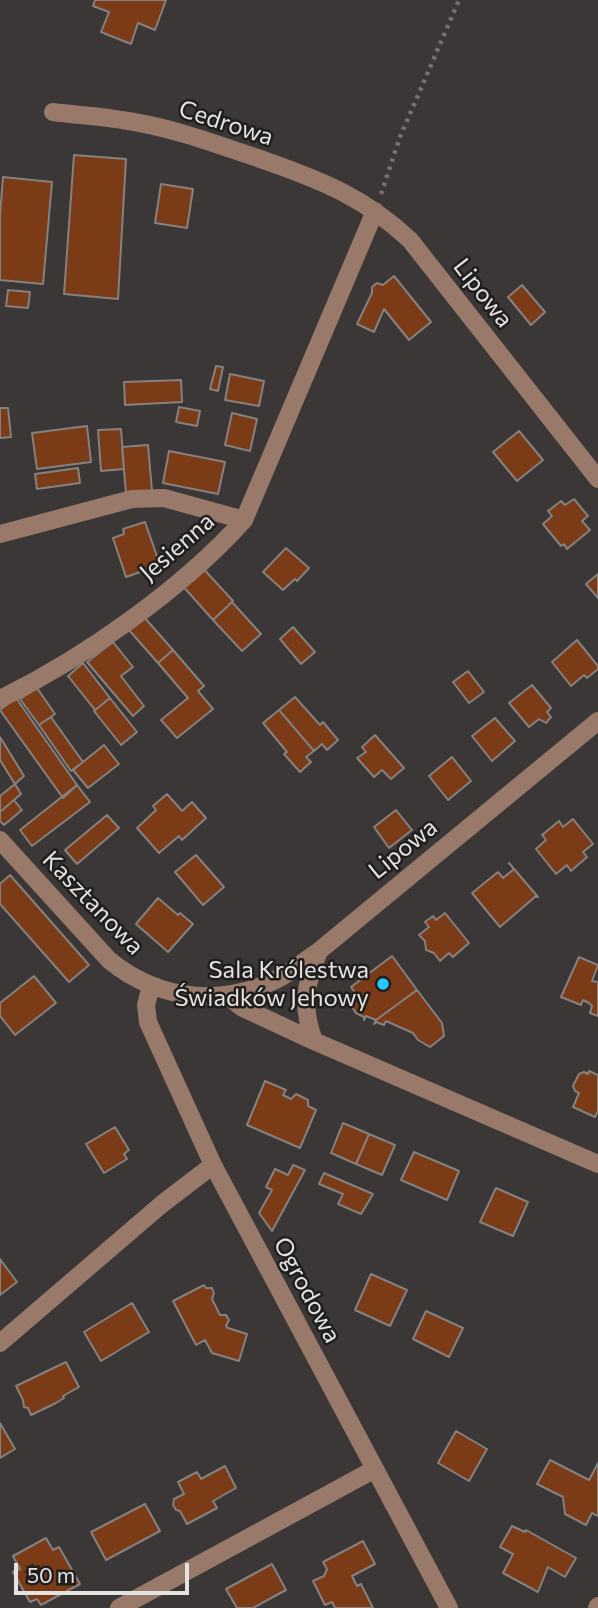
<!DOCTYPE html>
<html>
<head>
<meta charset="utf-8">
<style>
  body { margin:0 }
  #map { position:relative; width:598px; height:1608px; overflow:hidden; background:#3a3736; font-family:Commissioner,sans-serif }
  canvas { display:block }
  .scale { position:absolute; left:14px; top:1563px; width:175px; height:32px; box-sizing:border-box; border:4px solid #e4e3e2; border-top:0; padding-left:9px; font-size:21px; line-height:24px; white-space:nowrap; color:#e4e3e2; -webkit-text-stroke:5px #201f1e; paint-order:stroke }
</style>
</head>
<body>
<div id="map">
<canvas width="598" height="1608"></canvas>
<div class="scale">50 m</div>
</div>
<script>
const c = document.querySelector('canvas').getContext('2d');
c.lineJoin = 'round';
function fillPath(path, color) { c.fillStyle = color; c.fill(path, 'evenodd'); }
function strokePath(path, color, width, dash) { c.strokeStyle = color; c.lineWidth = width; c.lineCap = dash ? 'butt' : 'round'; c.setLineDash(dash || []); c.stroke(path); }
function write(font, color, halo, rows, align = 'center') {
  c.font = font + ' Commissioner,sans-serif'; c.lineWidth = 5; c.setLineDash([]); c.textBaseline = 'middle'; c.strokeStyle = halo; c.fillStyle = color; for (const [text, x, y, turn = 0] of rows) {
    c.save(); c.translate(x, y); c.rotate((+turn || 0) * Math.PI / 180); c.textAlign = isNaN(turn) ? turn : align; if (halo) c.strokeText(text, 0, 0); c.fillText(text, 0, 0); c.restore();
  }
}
const building = new Path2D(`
  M95 0H166L155 30 138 23 131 44 101 32 109 12 93 6Z
  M74 155 126 159 118 299 64 294Z
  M3 177 52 182 43 284 0 280V215Z
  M161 184 193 189 187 228 155 223Z
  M394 276 431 322 409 340 384 309 374 332 357 324 372 293V287L377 283 383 285Z
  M522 285 545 312 531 325 508 297Z
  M8 290 30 292 28 308 6 306Z
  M216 366 223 367 218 391 210 389Z
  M230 374 264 381 259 406 225 400Z
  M181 380 182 402 125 405 124 382Z
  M179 407 200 411 197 426 176 422Z
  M0 408H8L11 437 0 438Z
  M232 413 257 419 250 451 225 445Z
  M87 426 91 462 37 469 32 433Z
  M121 429 124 469 101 471 98 430Z
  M519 431 543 460 517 481 493 452Z
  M148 445 152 491 126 493 122 447Z
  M169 451 225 462 218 494 163 483Z
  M78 468 80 483 37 489 35 474Z
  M574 499 588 516 582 521 590 530 567 549 564 544 561 546 543 524 552 516 548 511 561 501 565 505Z
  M145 522 160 565 126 577 113 538 124 534 123 529Z
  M286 548 309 568 297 581 295 579 283 590 263 572Z
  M201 566 233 601 213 620 181 584Z
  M598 574V598L586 584Z
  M232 602 261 634 242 651 213 620Z
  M144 617 173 650 158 663 129 630Z
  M293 627 315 652 301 664 280 639Z
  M577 640 598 666V669L587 678 584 675 571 686 552 662Z
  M113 642 133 667 121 676 144 706 133 716 87 662Z
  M173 650 204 686 198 691 213 709 177 738 161 720 188 698 158 663Z
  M83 663 110 698 95 710 68 676Z
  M468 671 484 692 469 703 453 682Z
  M532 685 551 708 547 712 551 717 546 723 539 719 529 727 509 703Z
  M37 688 55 714 39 725 20 699Z
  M295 697 320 725 323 722 338 740 327 750 322 744 314 751 279 710Z
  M16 698 77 785 63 798 0 710Z
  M110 698 137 732 121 745 94 711Z
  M279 710 314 751 306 757 311 762 300 772 284 754 287 752 263 723Z
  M51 717 83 762 71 771 39 725Z
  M495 718 515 741 492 761 472 736Z
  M375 735 404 768 391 779 382 770 374 777 357 758 366 752 362 747Z
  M0 737 24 776 15 784 0 760Z
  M104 745 119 764 88 788 73 770Z
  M452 757 471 781 448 800 429 776Z
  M15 784 21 794 0 812V796Z
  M77 785 90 802 32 846 20 830Z
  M167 794 182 811 192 802 206 818 182 840 179 836 159 853 137 828 156 810 153 806Z
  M14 800 22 810 4 825 0 821V812Z
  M396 810 412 830 389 848 374 827Z
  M107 815 119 828 77 864 65 850Z
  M573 819 593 844 583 852 587 857 571 871 567 865 556 874 536 849 546 840 542 835 559 821 563 827Z
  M196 855 224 887 203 905 175 872Z
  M509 863 538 897 536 896 500 927 472 893 498 872 503 878 514 869Z
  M10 875 89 965 69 982 0 904V884Z
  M158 898 178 915 180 913 193 924 168 952 136 924Z
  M445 913 469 943 453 957 449 953 440 961 434 953 426 950 425 941 419 935 429 927 425 922 433 916 436 920Z
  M392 956 417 990 376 1020 366 1016 364 1020V1017L356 1013 346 998 355 993 351 987Z
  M579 957 598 965 592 981 598 982V1016L590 1013 592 1006 589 1003 583 1000 581 1005 561 997Z
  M34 976 56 1003 15 1035 0 1016V1003Z
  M417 990 442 1023 444 1036 430 1047 418 1040 413 1033 386 1021 384 1025 376 1022 374 1024 376 1020Z
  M589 1071 598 1075V1111L595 1117 573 1107 579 1093 575 1091 573 1086 579 1074 584 1072 588 1074Z
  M265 1081 286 1090 283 1095 291 1099 296 1094 308 1100V1106L316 1110 300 1148 247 1125Z
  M343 1123 369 1134 356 1164 331 1153Z
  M115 1127 129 1150 124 1154 127 1159 104 1173 86 1144Z
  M369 1134 395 1145 382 1175 356 1164Z
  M414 1152 459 1171 447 1200 401 1180Z
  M293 1165 305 1170 272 1231 259 1213 272 1190 266 1187 275 1169 288 1175Z
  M324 1173 373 1194 361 1214 338 1204 343 1194 319 1184Z
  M496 1188 528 1202 513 1236 480 1222Z
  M0 1259 17 1282 0 1295Z
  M371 1274 407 1290 390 1326 355 1310Z
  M204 1285 206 1288H212L214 1293 212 1299 220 1315H226L229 1320 226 1326 228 1328 247 1334 239 1361 212 1353 205 1340 196 1345 173 1301Z
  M132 1303 149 1332 101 1361 84 1332Z
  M426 1311 463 1328 449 1357 413 1339Z
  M66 1362 79 1387 63 1396 64 1398 56 1403 31 1415 28 1408 24 1407 23 1400 16 1386Z
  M0 1423 15 1449 0 1458Z
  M456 1431 487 1449 469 1481 438 1463Z
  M550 1460 589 1480 598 1463V1516L592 1513 586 1525 565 1514 563 1497 537 1484Z
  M225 1466 236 1488 213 1501 217 1508 187 1524 180 1511 176 1510 173 1505 174 1499 184 1494 178 1482 197 1472 201 1479Z
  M145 1504 160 1531 106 1560 91 1532Z
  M512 1526 525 1532 526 1530 576 1558 565 1577 548 1567 538 1592 503 1573 513 1554 500 1547Z
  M46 1538 53 1550 59 1547 80 1584 41 1605 37 1599 30 1602 13 1572 20 1569 13 1556Z
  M363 1541 375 1564 352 1576 357 1586 361 1584 373 1608H335L332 1602 325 1605 313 1581 324 1576 327 1569 323 1562Z
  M272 1564 286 1590 253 1608H237L226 1589Z`);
fillPath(building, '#7b3b16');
strokePath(building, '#848180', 2);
strokePath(new Path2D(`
  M381 194 400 137 459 0`), '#747271', 4.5, [3.5, 5]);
strokePath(new Path2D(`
  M53 112C76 115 99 116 122 120 172 127 219 145 266 161 323 181 365 198 410 240L598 479
  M0 534 132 499 164 498 244 520
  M0 699C84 658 182 589 244 520L375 211
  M0 840 109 960C159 1001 225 1008 283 976 295 969 307 959 319 951L598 721
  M151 986 146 1005 148 1022 213 1165 449 1608
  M228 996 241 1007 314 1041 598 1164
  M314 1041C301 1005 305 985 319 951
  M0 1343 162 1204 213 1165
  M119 1608 375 1469
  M597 1608 598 1606`), '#98796a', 18);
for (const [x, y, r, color] of [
  [383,984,7,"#29c8ff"]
]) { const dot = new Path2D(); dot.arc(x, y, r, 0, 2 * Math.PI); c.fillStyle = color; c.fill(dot); strokePath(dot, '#201f1e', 2.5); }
write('24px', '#e4e3e2', '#201f1e', [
  ["Cedrowa",226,123,18],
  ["Lipowa",483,293,52],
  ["Jesienna",177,547,-41],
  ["Lipowa",403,849,-39],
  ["Kasztanowa",93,903,46],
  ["Ogrodowa",307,1290,62]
]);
write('24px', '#e4e3e2', '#201f1e', [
  ["Sala Królestwa",369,970],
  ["Świadków Jehowy",369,998]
], 'right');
</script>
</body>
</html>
